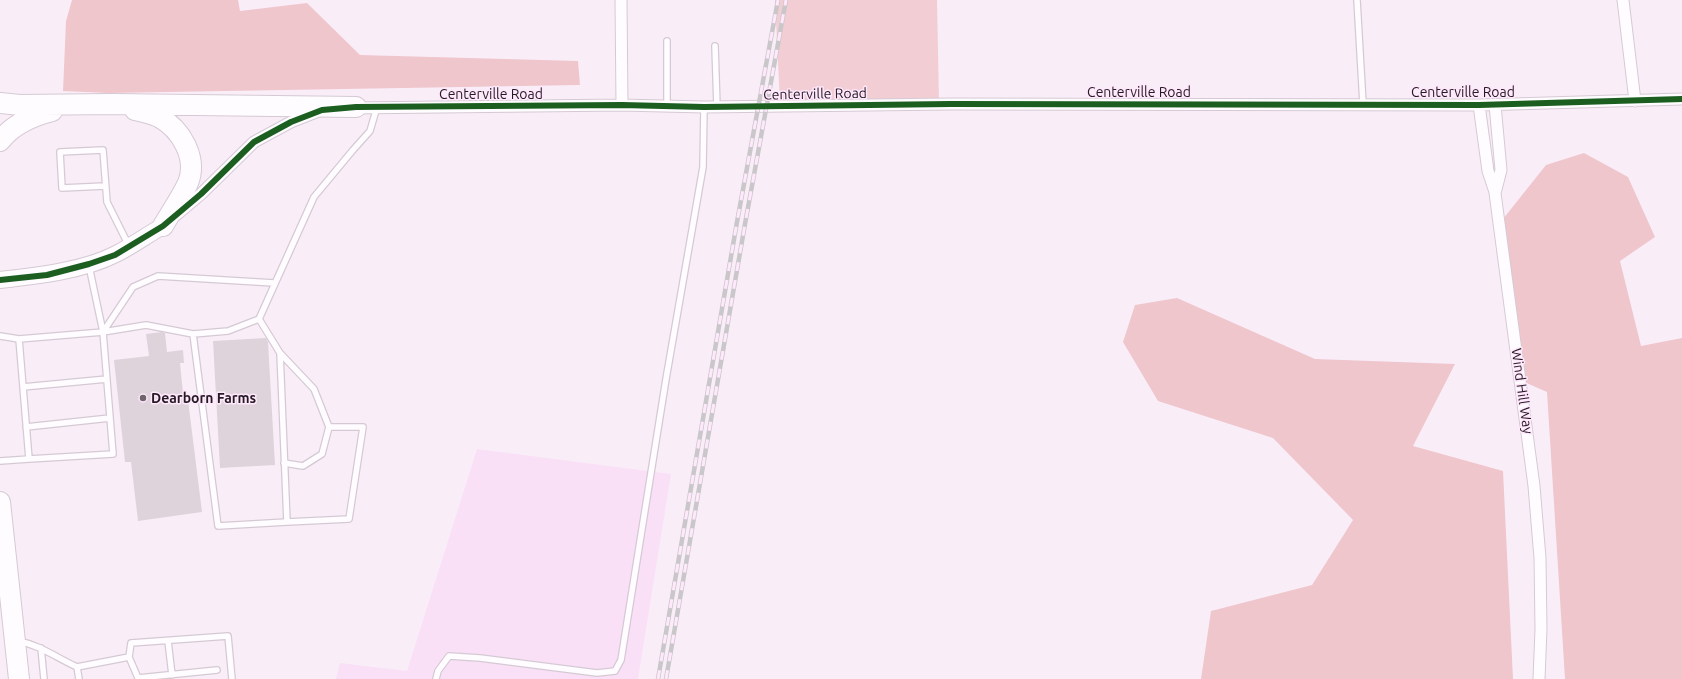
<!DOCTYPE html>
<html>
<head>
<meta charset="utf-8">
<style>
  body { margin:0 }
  canvas { display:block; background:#f9edf8 }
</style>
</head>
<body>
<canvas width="1682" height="679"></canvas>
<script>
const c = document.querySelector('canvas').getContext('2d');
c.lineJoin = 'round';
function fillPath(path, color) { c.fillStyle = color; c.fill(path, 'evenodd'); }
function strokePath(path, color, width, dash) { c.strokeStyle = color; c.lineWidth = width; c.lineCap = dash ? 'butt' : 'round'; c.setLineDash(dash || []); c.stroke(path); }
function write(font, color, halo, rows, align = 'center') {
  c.font = font + ' Ubuntu,sans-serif'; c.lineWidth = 3; c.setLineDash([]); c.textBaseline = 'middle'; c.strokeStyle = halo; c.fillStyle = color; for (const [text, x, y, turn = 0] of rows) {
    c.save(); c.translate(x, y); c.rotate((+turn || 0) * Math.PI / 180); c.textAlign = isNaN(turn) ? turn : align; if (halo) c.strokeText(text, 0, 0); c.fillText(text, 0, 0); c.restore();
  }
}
fillPath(new Path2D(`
  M477 449 671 474 638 679H336L340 663 407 671Z`), '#f9e0f7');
fillPath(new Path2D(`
  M775 0H937L939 103H780Z`), '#f2ced4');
fillPath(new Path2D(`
  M72 0H238L240 11 307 3 360 55 578 61 580 85 108 93 63 91 66 21Z
  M1584 153 1628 177 1655 237 1620 261 1641 346 1682 338V679H1565L1547 392 1522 381 1503 219 1546 165Z
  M1177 298 1315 359 1455 364 1413 446 1503 471 1513 679H1201L1211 611 1312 585 1353 520 1273 438 1158 401 1123 342 1135 305Z`), '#f0c6cd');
fillPath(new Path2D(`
  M162 332 165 333 167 352 183 350 184 363H180L183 393 187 392 202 512 138 521 131 462H125L114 360 149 356 146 334Z
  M266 338 268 342 275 465 220 468 213 341Z`), '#dfd3db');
const lane = new Path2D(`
  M1357 0 1363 104
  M667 41V106
  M715 46 717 107
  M105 186 62 188 60 152 103 150 107 202 129 246
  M89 266 103 332 146 325 193 334 218 526 287 522 280 353 259 319 228 331 193 334
  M259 319 314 197 353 150 370 131 377 107
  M0 336 19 339 103 332
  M19 339 29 459 113 454 103 332 133 287 158 276 274 283
  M280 353 314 389 329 427
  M23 387 107 379
  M26 427 110 418
  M0 461 29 459
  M284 463 303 466 322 454 329 427H363L349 519 287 522
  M18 641C40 645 57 658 77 667L79 679
  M168 641 172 675
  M41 648 44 679
  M129 657 138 678 217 670
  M77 667 129 657 131 643 228 636 232 679
  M436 679 438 671 449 656 480 658 597 673 615 671 621 660 666 379 703 167 704 107`);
const street = new Path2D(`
  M621 0 622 105
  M1623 0 1635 101
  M1479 105 1488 171 1495 192
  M1495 105 1501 170 1495 193 1534 486 1540 558 1541 629 1539 679
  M351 108 622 105 704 107 951 104 1479 105 1682 99
  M176 215 201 194 254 142 291 122 319 111`);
const secondary = new Path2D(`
  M0 280C36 276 83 271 116 254 132 246 147 235 163 226`);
const highway = new Path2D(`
  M0 103 20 105 112 104 356 107
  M135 110C143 112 152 114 159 117 181 129 198 158 188 183 181 198 171 212 163 226
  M0 141C13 124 32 116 52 111
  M0 502 19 679`);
strokePath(lane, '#d5cad4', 8);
strokePath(street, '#d5cad4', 13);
strokePath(secondary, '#d5cad4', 18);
strokePath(highway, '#d5cad4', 22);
strokePath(lane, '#fefcfe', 5.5);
strokePath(street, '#fefcfe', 11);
strokePath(secondary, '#fefcfe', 16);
strokePath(highway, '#fefcfe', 20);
const rail = new Path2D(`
  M658 679 737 222 778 0
  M666 679 745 224 786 0`);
strokePath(rail, '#cac7ca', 4.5);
strokePath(rail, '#ffe7fc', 3, [9]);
strokePath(new Path2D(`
  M0 280 47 275 89 264 115 255 163 226 201 194 254 142 291 122 322 110 356 107 622 105 704 107 951 104 1479 105 1682 99`), '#1b5e20', 6);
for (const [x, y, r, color] of [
  [143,398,4,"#6f646e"]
]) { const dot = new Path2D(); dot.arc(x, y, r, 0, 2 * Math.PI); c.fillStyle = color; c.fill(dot); strokePath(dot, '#ffe7fc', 1.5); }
write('14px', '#241a23', '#ffe7fc', [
  ["Centerville Road",1139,92],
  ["Centerville Road",1463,92],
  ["Centerville Road",491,94],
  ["Centerville Road",815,94,-1],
  ["Wind Hill Way",1522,391,82]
]);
write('bold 14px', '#241a23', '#ffe7fc', [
  ["Dearborn Farms",151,398]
], 'left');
</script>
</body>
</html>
